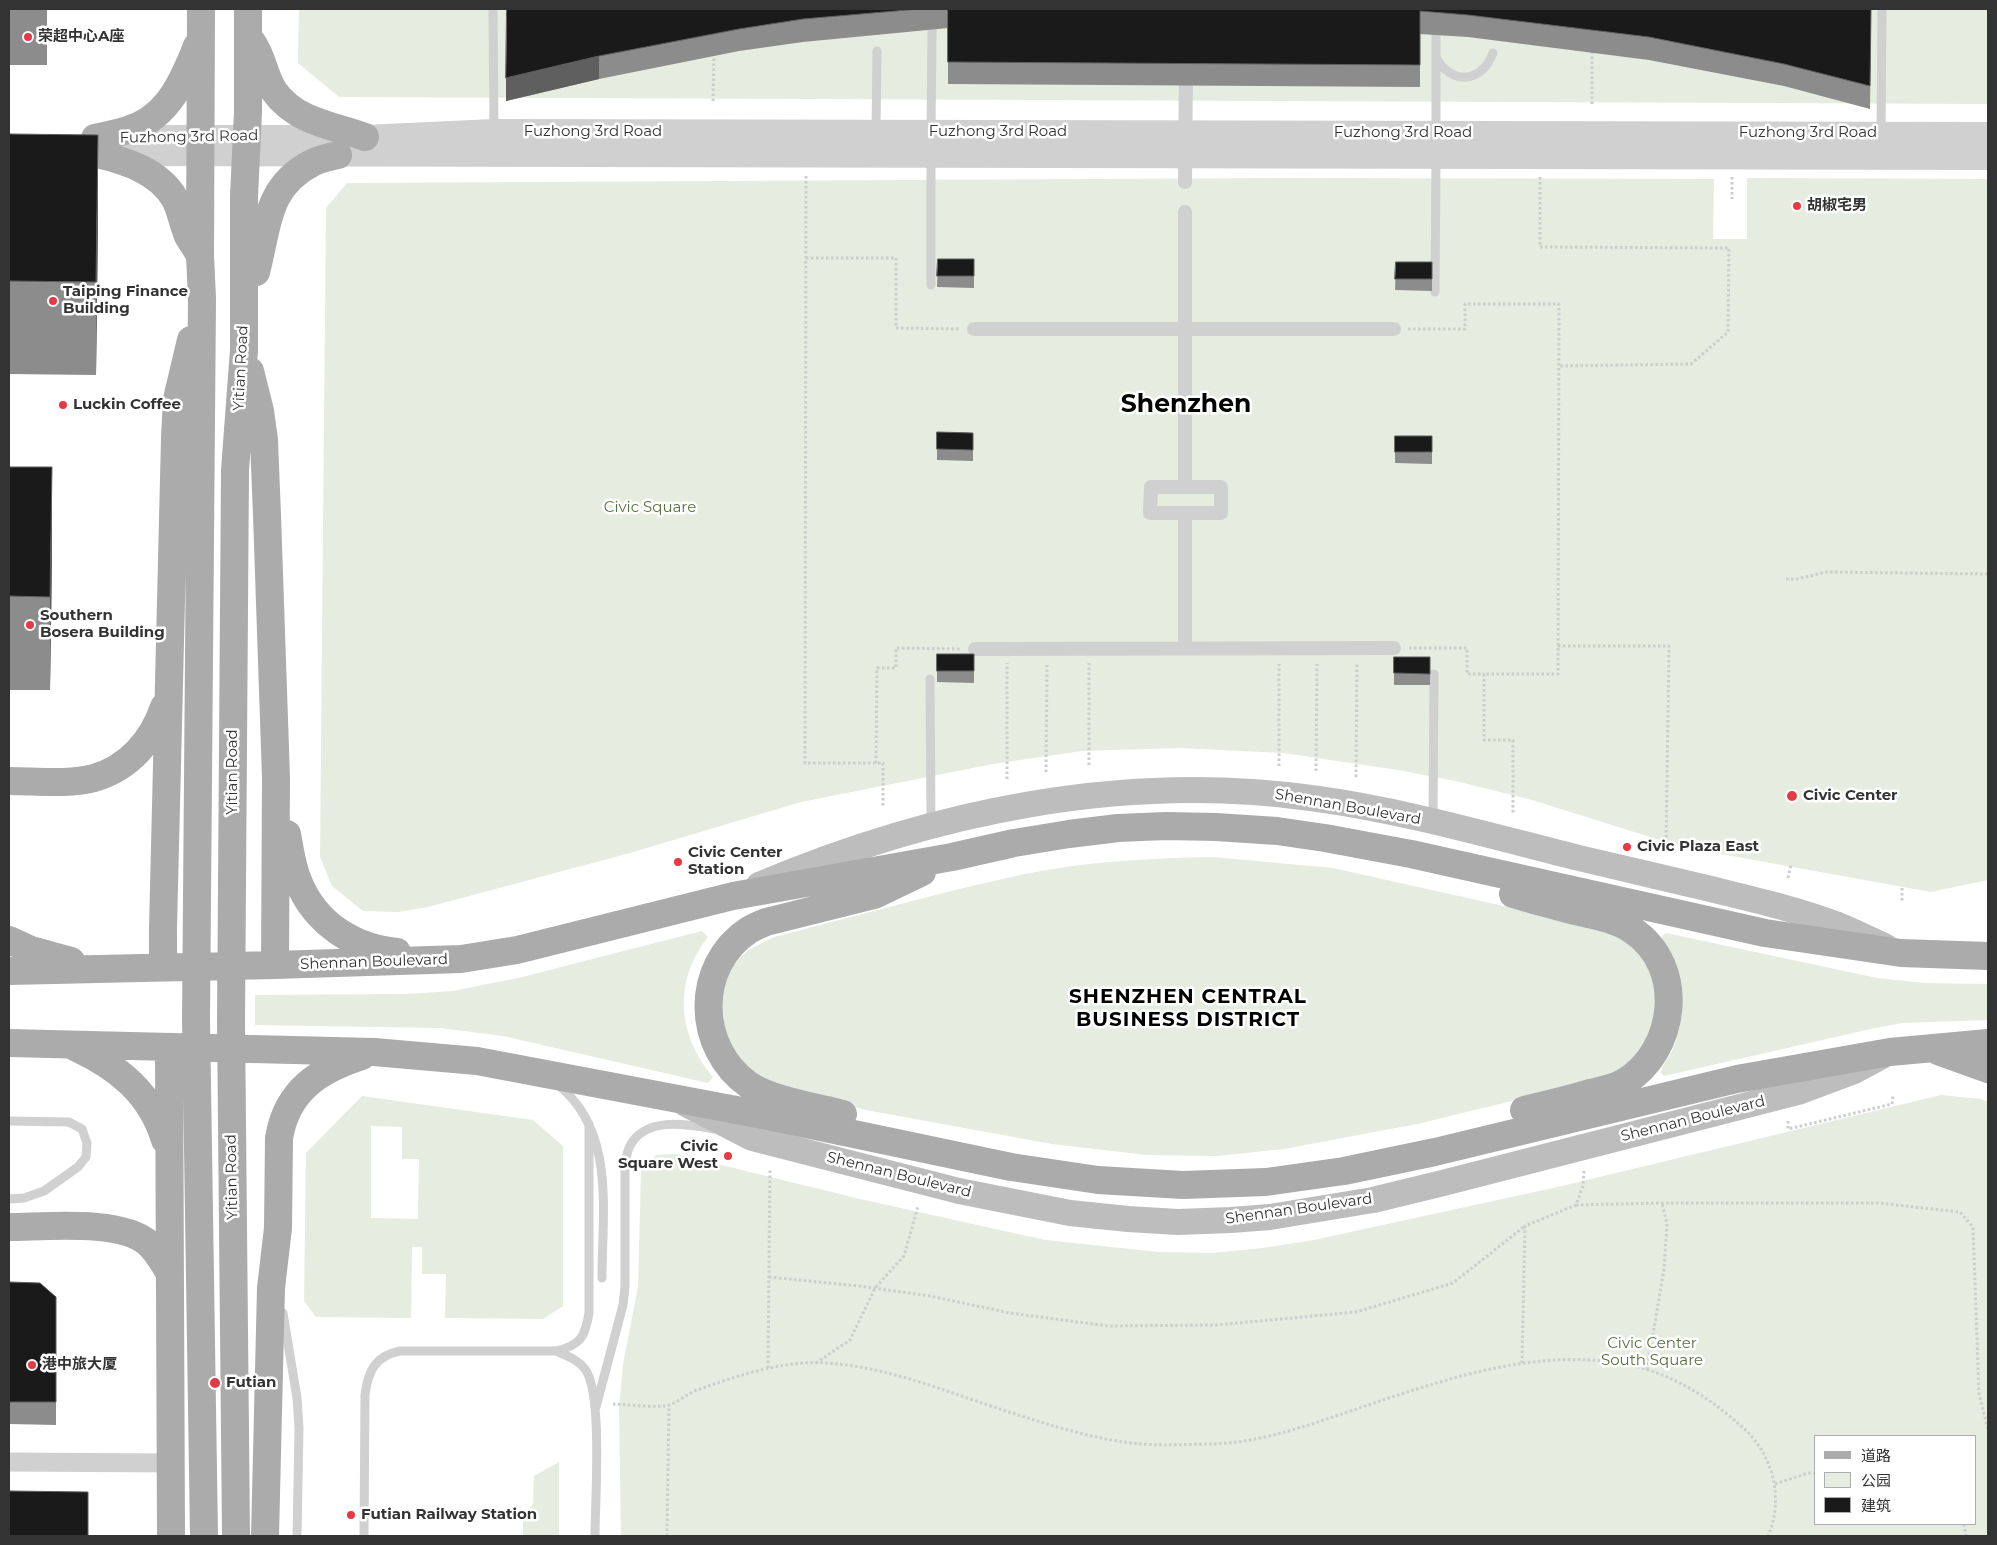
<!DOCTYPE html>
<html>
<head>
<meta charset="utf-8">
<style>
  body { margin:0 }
  #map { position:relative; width:1997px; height:1545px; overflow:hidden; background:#fff; font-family:Montserrat,"Noto Sans SC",sans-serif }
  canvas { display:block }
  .frame { position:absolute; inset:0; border:10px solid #333; pointer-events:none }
  .legend { position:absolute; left:1814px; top:1435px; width:162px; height:90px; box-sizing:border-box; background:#fff; border:1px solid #adadad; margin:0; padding:6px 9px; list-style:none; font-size:15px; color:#333 }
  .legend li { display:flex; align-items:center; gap:10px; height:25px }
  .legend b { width:25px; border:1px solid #adadad }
</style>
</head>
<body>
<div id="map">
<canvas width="1997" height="1545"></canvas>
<div class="frame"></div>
<ul class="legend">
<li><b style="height:6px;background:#ababab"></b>道路</li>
<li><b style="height:14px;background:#e6ecdf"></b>公园</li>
<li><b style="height:14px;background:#1a1a1a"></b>建筑</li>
</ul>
</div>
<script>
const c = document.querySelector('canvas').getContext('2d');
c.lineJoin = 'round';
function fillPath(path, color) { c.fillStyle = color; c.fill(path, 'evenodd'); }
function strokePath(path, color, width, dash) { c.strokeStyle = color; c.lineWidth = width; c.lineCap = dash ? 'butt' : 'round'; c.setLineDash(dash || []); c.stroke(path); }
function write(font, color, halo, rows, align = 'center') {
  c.font = font + ' Montserrat,"Noto Sans SC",sans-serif'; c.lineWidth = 5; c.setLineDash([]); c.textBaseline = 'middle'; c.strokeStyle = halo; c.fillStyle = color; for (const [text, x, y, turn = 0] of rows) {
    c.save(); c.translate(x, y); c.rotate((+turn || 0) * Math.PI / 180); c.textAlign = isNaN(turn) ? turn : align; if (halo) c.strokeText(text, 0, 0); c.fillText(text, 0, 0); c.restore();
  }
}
fillPath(new Path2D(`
  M299 9H1988V104L339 97 298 63Z
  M1283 178 1714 179 1713 239H1747V178L1988 179V880L1931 892 1682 847 1532 800 1460 782 1398 770 1283 753 1180 748 1082 751 993 764 801 802 630 853 428 907 398 912 363 911 332 886 320 857 326 208 347 183Z
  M1212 857 1333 868 1593 926 1634 944 1656 983 1655 1028 1638 1057 1607 1078 1417 1124 1284 1149 1216 1156 1147 1155 1052 1144 866 1110 771 1086 752 1077 727 1043 720 999 727 971 747 951 774 937C856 916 938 893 1020 875 1083 862 1148 858 1212 857Z
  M702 931 708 937C673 981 677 1035 713 1077L708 1083 503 1036 440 1028 255 1025V995L407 994 453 991 518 978Z
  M1666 933 1877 978 1924 983 1988 984V1020L1903 1023 1875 1028 1664 1076 1661 1073C1661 1065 1670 1057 1673 1049 1689 1010 1683 975 1662 939V936Z
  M1941 1095 1981 1099 1988 1102V1536H621L619 1410 623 1364 638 1287 641 1171 656 1155 677 1154 860 1199 1045 1240 1159 1252 1212 1253 1263 1248 1314 1240 1562 1186ZM1816 1436H1976V1524H1816Z
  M362 1096 533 1120 563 1146V1306L543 1319 445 1318 446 1274H422V1247H412L411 1318 316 1317 304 1301 306 1153ZM371 1126 402 1127V1159H419L418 1219 371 1218Z
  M559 1462V1536H523V1515L533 1504 534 1476Z`), '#e6ecdf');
strokePath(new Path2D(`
  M713 101 714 54
  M1592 104V50
  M806 176 805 763H883V807
  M1540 177V247L1729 248 1728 332 1691 364 1559 366
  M1732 177V199
  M806 258H896V328L959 329
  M1408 329H1465V304H1559L1558 674H1484V740H1513V814
  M1786 579H1797L1826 572 1988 574
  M1558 646H1669L1666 850
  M1409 648H1467V674H1484
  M876 763 877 668H896V648L962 649
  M1089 765V663
  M1279 766V664
  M1316 771 1317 664
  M1046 772 1047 665
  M1356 777 1357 664
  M1007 779V663
  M1788 878 1791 864
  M1902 888V902
  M1788 1121V1129L1892 1104 1893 1096
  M1576 1205 1662 1203H1878L1960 1212 1973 1227 1979 1394 1988 1429
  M769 1277 859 1286 930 1296 1010 1313 1108 1326 1216 1325 1356 1312 1453 1283 1525 1226
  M816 1363 850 1340 875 1288 904 1256 918 1206
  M1522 1363 1525 1226 1576 1205 1583 1186 1584 1171
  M768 1368 770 1169
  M1647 1370 1664 1269 1667 1224 1662 1203
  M613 1404C630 1405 649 1407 665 1406 675 1405 689 1392 700 1389 739 1375 785 1360 827 1363 889 1367 950 1393 1009 1412 1049 1425 1100 1441 1142 1444 1165 1446 1190 1444 1214 1444 1264 1442 1312 1424 1359 1408 1449 1378 1550 1342 1645 1369 1680 1379 1713 1401 1740 1425 1772 1452 1785 1497 1768 1536
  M1775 1484 1808 1473H1816
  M1964 1524 1966 1536
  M667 1536 669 1406`), '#cdcdcd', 3, [2.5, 2.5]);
strokePath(new Path2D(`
  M493 9 494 131
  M1436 57C1451 86 1482 83 1493 53
  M876 132 877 51
  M931 132 932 30
  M1436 132V35
  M1881 133 1882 9
  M931 285V158
  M1435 292 1436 157
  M930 679 931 824
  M1433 820 1434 674
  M558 1085C616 1131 602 1212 602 1278
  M9 1121 69 1122 82 1129 87 1143 86 1157 78 1167 44 1191 24 1198 9 1199
  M283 1313 297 1398 299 1428 297 1536
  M556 1351C567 1356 577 1359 585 1369 603 1392 595 1502 595 1536
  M596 1407 623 1305 625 1287V1163C626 1158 627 1153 629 1148 643 1116 687 1124 714 1129
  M364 1536 365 1395C368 1371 375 1356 400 1351H556C581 1345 585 1337 589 1313V1124`), '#d0d0d0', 9);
strokePath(new Path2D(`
  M1185 182 1186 67
  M1185 212V487
  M974 329H1394
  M1151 487H1221V513H1150Z
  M1185 513V648
  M975 649 1394 648`), '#d0d0d0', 14);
strokePath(new Path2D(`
  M9 1462 171 1463`), '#d0d0d0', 19);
strokePath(new Path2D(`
  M115 137H365L494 131 1988 134
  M110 154 1988 158`), '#d0d0d0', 24);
strokePath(new Path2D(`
  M759 885C932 812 1123 772 1311 798 1402 810 1491 836 1579 858 1624 869 1670 879 1715 890 1756 900 1799 910 1838 925 1855 932 1871 940 1886 947
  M686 1104 752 1138 959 1191 1070 1213 1128 1219 1178 1222 1231 1220 1270 1217 1373 1200 1443 1183 1798 1092 1854 1071 1882 1056`), '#bdbdbd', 26);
strokePath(new Path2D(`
  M201 9 200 256 202 298 196 1019 204 1536
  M252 42C263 57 264 76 274 91 296 122 332 125 365 137
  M95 138C108 135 121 133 133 128 169 115 184 79 197 46
  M97 154C126 161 159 171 175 199 181 211 183 224 188 236 191 241 195 247 198 252
  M256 272C268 228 265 187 312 163 320 159 330 157 338 155
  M250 371 260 411 264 440 267 515 276 778 275 965
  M9 781C35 781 69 785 94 778 129 768 153 740 164 707
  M287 834C290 850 292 868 299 883 316 924 354 948 397 952
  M1513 894C1532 900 1552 905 1571 910 1591 915 1615 918 1632 930 1687 966 1677 1052 1623 1083 1612 1089 1598 1091 1587 1094 1566 1100 1545 1105 1524 1110
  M9 940 31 950 71 961
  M163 967V928L175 438 177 399 191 340
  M9 971 275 965 461 959 517 950 733 896 952 857 1014 843 1069 834 1118 828 1166 826 1216 827 1277 831 1325 838 1411 854 1765 933 1901 953 1988 956
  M9 1043 374 1052 477 1061 768 1116 1011 1167 1098 1180 1183 1185 1266 1182 1344 1171 1435 1152 1737 1079 1890 1052 1988 1043
  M75 1047C118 1067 151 1093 165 1140
  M169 1047 171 1536
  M1938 1051 1988 1069
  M843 1114C816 1107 771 1100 749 1085 696 1048 694 966 749 930 754 927 761 924 766 922L874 895 922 872
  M9 1227C46 1227 120 1219 148 1243 158 1252 164 1263 170 1274
  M236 1536 231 1021 235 470 244 350V196L248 112V9
  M265 1536 271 1288 278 1228 279 1138C287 1090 319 1070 362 1056`), '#ababab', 28);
fillPath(new Path2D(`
  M9 9H47V65H9Z
  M507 9H1871L1870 109 1784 86 1649 60 1468 37 1420 34V87L948 84V28L803 42 739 51 599 79 506 101Z
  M9 134 98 229 96 375 9 374Z
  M938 259H974V288L937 287Z
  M1396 262H1432V291L1395 290Z
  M937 432 973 433V461L937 460Z
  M1395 436H1432V464L1395 463Z
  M9 467 52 561 50 690H9Z
  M937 654H974V683L937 682Z
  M1394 657H1430V685H1394Z
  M9 1282 56 1297V1425L9 1424Z`), '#8c8c8c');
fillPath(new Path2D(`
  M599 56V79L506 101V78Z
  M98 135V229L96 375V282Z
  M52 467V561L50 690V597Z`), '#5f5f5f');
const building = new Path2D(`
  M507 9H919L803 19 739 29 599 56 506 78Z
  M948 9H1871L1870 86 1784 64 1649 37 1468 15 1420 11V65L948 62Z
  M9 134 98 135 96 282 9 281Z
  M938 259H974V276H937Z
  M1396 262H1432V279H1395Z
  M937 432 973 433V450L937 449Z
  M1395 436H1432V452H1395Z
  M9 467H52L50 597 9 596Z
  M937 654H974V671H937Z
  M1394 657H1430V674L1394 673Z
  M9 1282 40 1283 56 1297V1402H9Z
  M9 1491 88 1492V1536H9Z`);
fillPath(building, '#1a1a1a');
strokePath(building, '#5f5f5f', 1);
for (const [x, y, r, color] of [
  [28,37,5,"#e63946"],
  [1797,206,5,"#e63946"],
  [53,301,5,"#e63946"],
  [63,405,5,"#e63946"],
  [30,625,5,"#e63946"],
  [1792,796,6,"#e63946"],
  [1627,847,5,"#e63946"],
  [678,862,5,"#e63946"],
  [728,1156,5,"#e63946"],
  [32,1365,5,"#e63946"],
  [215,1383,6,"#e63946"],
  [351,1515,5,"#e63946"]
]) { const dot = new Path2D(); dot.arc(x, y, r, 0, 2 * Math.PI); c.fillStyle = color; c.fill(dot); strokePath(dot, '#fff', 2); }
write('bold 15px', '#333', '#fff', [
  ["荣超中心A座",38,37],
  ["胡椒宅男",1807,206],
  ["Taiping Finance",63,292],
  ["Building",63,309],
  ["Luckin Coffee",73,405],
  ["Southern",40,616],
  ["Bosera Building",40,633],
  ["Civic Center",1803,796],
  ["Civic Plaza East",1637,847],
  ["Civic Center",688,853],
  ["Station",688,870],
  ["Civic",718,1147,"right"],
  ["Square West",718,1164,"right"],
  ["港中旅大厦",42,1365],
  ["Futian",226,1383],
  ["Futian Railway Station",361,1515]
], 'left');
write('15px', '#333', '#fff', [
  ["Fuzhong 3rd Road",593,132],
  ["Fuzhong 3rd Road",998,132],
  ["Fuzhong 3rd Road",1403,133],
  ["Fuzhong 3rd Road",1808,133],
  ["Fuzhong 3rd Road",189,137,-1],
  ["Yitian Road",241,368,-87],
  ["Yitian Road",233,772,-90],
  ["Shennan Boulevard",1348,807,10],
  ["Shennan Boulevard",374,962,-2],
  ["Shennan Boulevard",1693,1119,-14],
  ["Shennan Boulevard",899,1175,14],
  ["Yitian Road",232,1177,-91],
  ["Shennan Boulevard",1299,1209,-8]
]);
write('15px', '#56703f', '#fff', [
  ["Civic Square",650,508],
  ["Civic Center",1652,1344],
  ["South Square",1652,1361]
]);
c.letterSpacing = '1px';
write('bold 20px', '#000', '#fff', [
  ["SHENZHEN CENTRAL",1188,997],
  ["BUSINESS DISTRICT",1188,1020]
]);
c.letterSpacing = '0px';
write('bold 25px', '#000', '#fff', [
  ["Shenzhen",1186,405]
]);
</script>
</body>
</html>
